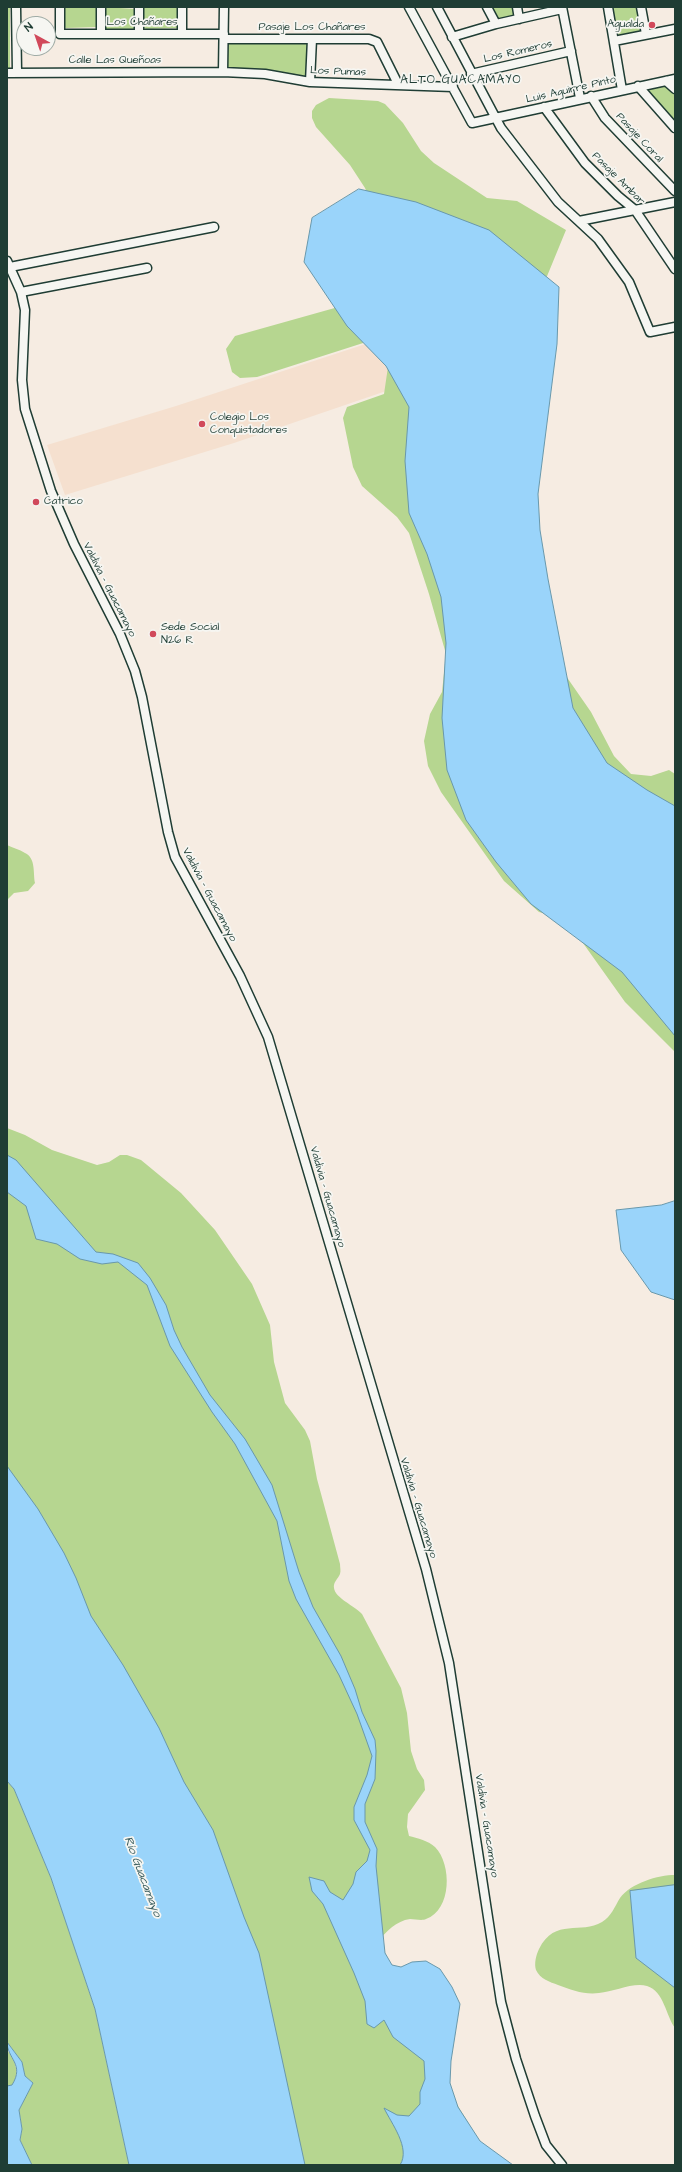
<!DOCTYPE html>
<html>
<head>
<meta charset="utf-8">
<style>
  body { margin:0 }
  #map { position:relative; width:682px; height:2172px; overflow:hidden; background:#f6ece2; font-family:"Architects Daughter",sans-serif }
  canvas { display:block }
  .frame { position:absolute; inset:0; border:8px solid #1f3d34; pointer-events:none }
  .north { position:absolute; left:16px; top:16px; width:40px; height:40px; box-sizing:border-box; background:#f6f6f2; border:1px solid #a0aca6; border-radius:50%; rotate:320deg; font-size:11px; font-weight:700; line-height:16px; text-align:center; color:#1f3d34 }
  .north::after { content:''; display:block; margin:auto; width:14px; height:18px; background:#d1495b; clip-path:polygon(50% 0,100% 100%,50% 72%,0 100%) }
</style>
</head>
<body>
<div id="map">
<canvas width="682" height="2172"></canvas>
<div class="frame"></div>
<div class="north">N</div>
</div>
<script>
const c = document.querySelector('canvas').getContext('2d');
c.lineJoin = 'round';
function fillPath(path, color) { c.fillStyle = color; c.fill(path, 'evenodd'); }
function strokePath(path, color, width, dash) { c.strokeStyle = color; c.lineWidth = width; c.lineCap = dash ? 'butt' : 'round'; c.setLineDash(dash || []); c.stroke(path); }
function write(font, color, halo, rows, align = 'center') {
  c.font = font + ' "Architects Daughter",sans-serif'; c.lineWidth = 3.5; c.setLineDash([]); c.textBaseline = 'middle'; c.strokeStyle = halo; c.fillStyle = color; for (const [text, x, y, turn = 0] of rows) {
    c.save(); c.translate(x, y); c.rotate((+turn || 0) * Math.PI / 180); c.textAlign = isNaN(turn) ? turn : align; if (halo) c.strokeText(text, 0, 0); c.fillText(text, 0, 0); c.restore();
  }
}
fillPath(new Path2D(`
  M384 338 392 389 234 443 65 495 47 445 176 406Z`), '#f5e0cf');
fillPath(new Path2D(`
  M7 7H10V69H7Z
  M63 7H97V27L66 28 63 26Z
  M103 7 137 9 136 27 134 29H105L103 26Z
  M142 7H179L178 26 177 28 146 29 142 26Z
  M490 7H513L515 16 497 21Z
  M611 7H638L643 32 617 37Z
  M232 41H307L309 43 307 76 305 78 231 70 227 66 228 43Z
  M662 84 675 94V121L649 92 650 88Z
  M329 98 378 101 385 104 403 123 421 151 434 163 487 198 517 201 566 230 543 286 498 505 536 613 566 676 591 712 614 756 631 774 651 776 669 770 675 774V1052L625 1002 573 929 561 918 539 912 504 881 441 792 428 766 424 741 430 714 442 692 446 654 429 594 409 533 397 517 362 486 353 467 343 418 347 407 384 394 389 360 385 336 257 377 240 378 232 372 226 349 235 336 356 302 372 206 365 188 350 165 316 127 312 118V111L316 105Z
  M7 845C13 848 19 849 25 853 36 858 33 873 35 883L28 891 14 893 7 900Z
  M7 1128 25 1135 52 1150 97 1165 109 1162 120 1155H127L141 1160 181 1193 215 1230 252 1284 270 1325 274 1362 285 1403 305 1430 310 1441 317 1479 340 1564C340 1567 341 1571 340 1574 338 1579 333 1582 334 1588 335 1598 355 1606 362 1614L401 1688 407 1713 411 1751 417 1769 424 1780 425 1790 408 1814 407 1827 409 1836C417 1838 429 1841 435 1847 452 1864 452 1910 426 1919 422 1921 415 1919 410 1919 396 1921 387 1931 378 1941L440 2050 456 2103 480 2142 499 2165H291L7 1483Z
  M7 1781 14 1789 51 1878 95 2009 129 2165H32L20 2140 22 2129 19 2110 33 2083 25 2076 22 2062 7 2042Z
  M675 1875V2028C666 2016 664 1991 647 1986 633 1982 614 1992 599 1993 585 1995 571 1990 558 1985 550 1982 540 1979 536 1970 534 1964 536 1955 539 1949 555 1917 581 1935 602 1922 611 1917 615 1906 620 1898 631 1883 658 1875 675 1875Z
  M7 2050C16 2061 20 2073 12 2086H7Z`), '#b6d690');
const water = new Path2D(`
  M359 189 416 202 489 230 559 287 557 344 538 494 540 530 548 579 573 708 607 763 647 790 675 806V1036L622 972 531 904 496 862 466 820 447 770 442 718 446 643 441 597 427 554 409 513 405 461 409 407 386 366 347 326 304 262 312 218Z
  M7 1155 16 1160 96 1252 113 1254 138 1263 150 1278 166 1305 174 1330 182 1347 210 1395 245 1439 272 1485 299 1572 313 1607 341 1656 355 1689 362 1712 375 1740 376 1751 375 1779 365 1804V1822L377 1849 376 1866 385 1953 392 1965 401 1967 412 1962 426 1961 440 1969 452 1987 460 2004 451 2061 450 2083 458 2107 480 2141 513 2165H400C411 2148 391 2123 384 2108L397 2115 409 2116 420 2104V2092L425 2079 424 2061 393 2037 384 2020 374 2028 367 2024 365 2001 354 1973 323 1904 312 1891 309 1877 324 1881 330 1892 343 1900 353 1884 356 1872 367 1861 370 1850 354 1820V1807L367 1775 372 1756 357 1714 339 1675 296 1599 289 1581 277 1521 235 1444 212 1412 170 1346 147 1285 118 1262 102 1264 80 1259 57 1244 36 1239 26 1206 7 1192Z
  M675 1201V1300L651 1292 621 1250 616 1210 661 1205Z
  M7 1466 38 1509 64 1553 76 1578 91 1616 123 1665 159 1728 184 1782 213 1830 244 1917 259 1953 305 2165H129L95 2009 51 1878 14 1789 7 1781Z
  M675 1885V1988L636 1958 630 1891Z
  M7 2042 22 2062 25 2076 33 2083 19 2110 22 2129 20 2140 32 2165H7V2086L12 2085C25 2064 7 2059 7 2042Z`);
fillPath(water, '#9ad4fa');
strokePath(water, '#6998ab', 1);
const minor = new Path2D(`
  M16 7 17 72
  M60 7V34H224
  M101 7V34
  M409 7 472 123 675 79
  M437 7 501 128 558 202 598 239 629 282 650 332 675 327
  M487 7 496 24
  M517 7 519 19
  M562 7 580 98
  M608 7 622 90
  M641 7 646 34
  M139 34V7
  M182 34V7
  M452 37 496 24 562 9
  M224 39H369L377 42 398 84
  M614 41 675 29
  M223 72 224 7
  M7 73 223 72 265 74 310 82 453 87
  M471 74 571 51
  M666 81 675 89
  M310 82 312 39
  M638 86 675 128
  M591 96 605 118 675 191
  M544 107 585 163 618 196 635 210 675 269
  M579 221 675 202
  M7 261 21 292 25 310 22 380 25 409 51 491 74 544 120 634 135 671 142 697 168 832 175 857 240 976 268 1037 426 1569 449 1663 501 2002 516 2059 535 2116 546 2145 562 2165
  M10 267 214 227
  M21 292 147 268`);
strokePath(minor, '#1f3d34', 11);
strokePath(minor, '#f6f6f2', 8);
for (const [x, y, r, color] of [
  [652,25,4,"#d1495b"],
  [202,424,4,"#d1495b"],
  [36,502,4,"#d1495b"],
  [153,634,4,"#d1495b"]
]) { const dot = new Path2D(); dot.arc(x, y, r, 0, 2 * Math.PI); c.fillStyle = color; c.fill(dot); strokePath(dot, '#f6f6f2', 1.5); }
write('11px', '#1f3d34', '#f6f6f2', [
  ["Los Chañares",142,23],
  ["Pasaje Los Chañares",312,28],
  ["Los Romeros",518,52,-13],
  ["Calle Las Queñoas",115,61],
  ["Los Pumas",338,72,2],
  ["Luis Aguirre Pinto",571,90,-13],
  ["Pasaje Coral",639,138,47],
  ["Pasaje Ambar",618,179,45],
  ["Valdivia - Guacamayo",109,590,63],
  ["Valdivia - Guacamayo",209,895,62],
  ["Valdivia - Guacamayo",327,1197,74],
  ["Valdivia - Guacamayo",418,1508,73],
  ["Valdivia - Guacamayo",486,1826,81]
]);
write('11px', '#1f3d34', '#f6f6f2', [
  ["Agualda",644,25,"right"],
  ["Colegio Los",210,418],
  ["Conquistadores",210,431],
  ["Catrico",44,502],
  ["Sede Social",161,628],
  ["N26 R",161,641]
], 'left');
c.letterSpacing = '1px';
write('12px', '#1f3d34', '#f6f6f2', [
  ["ALTO GUACAMAYO",461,80]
]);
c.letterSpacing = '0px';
write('italic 12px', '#385b5c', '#f6f6f2', [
  ["Río Guacamayo",142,1877,69]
]);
</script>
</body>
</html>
